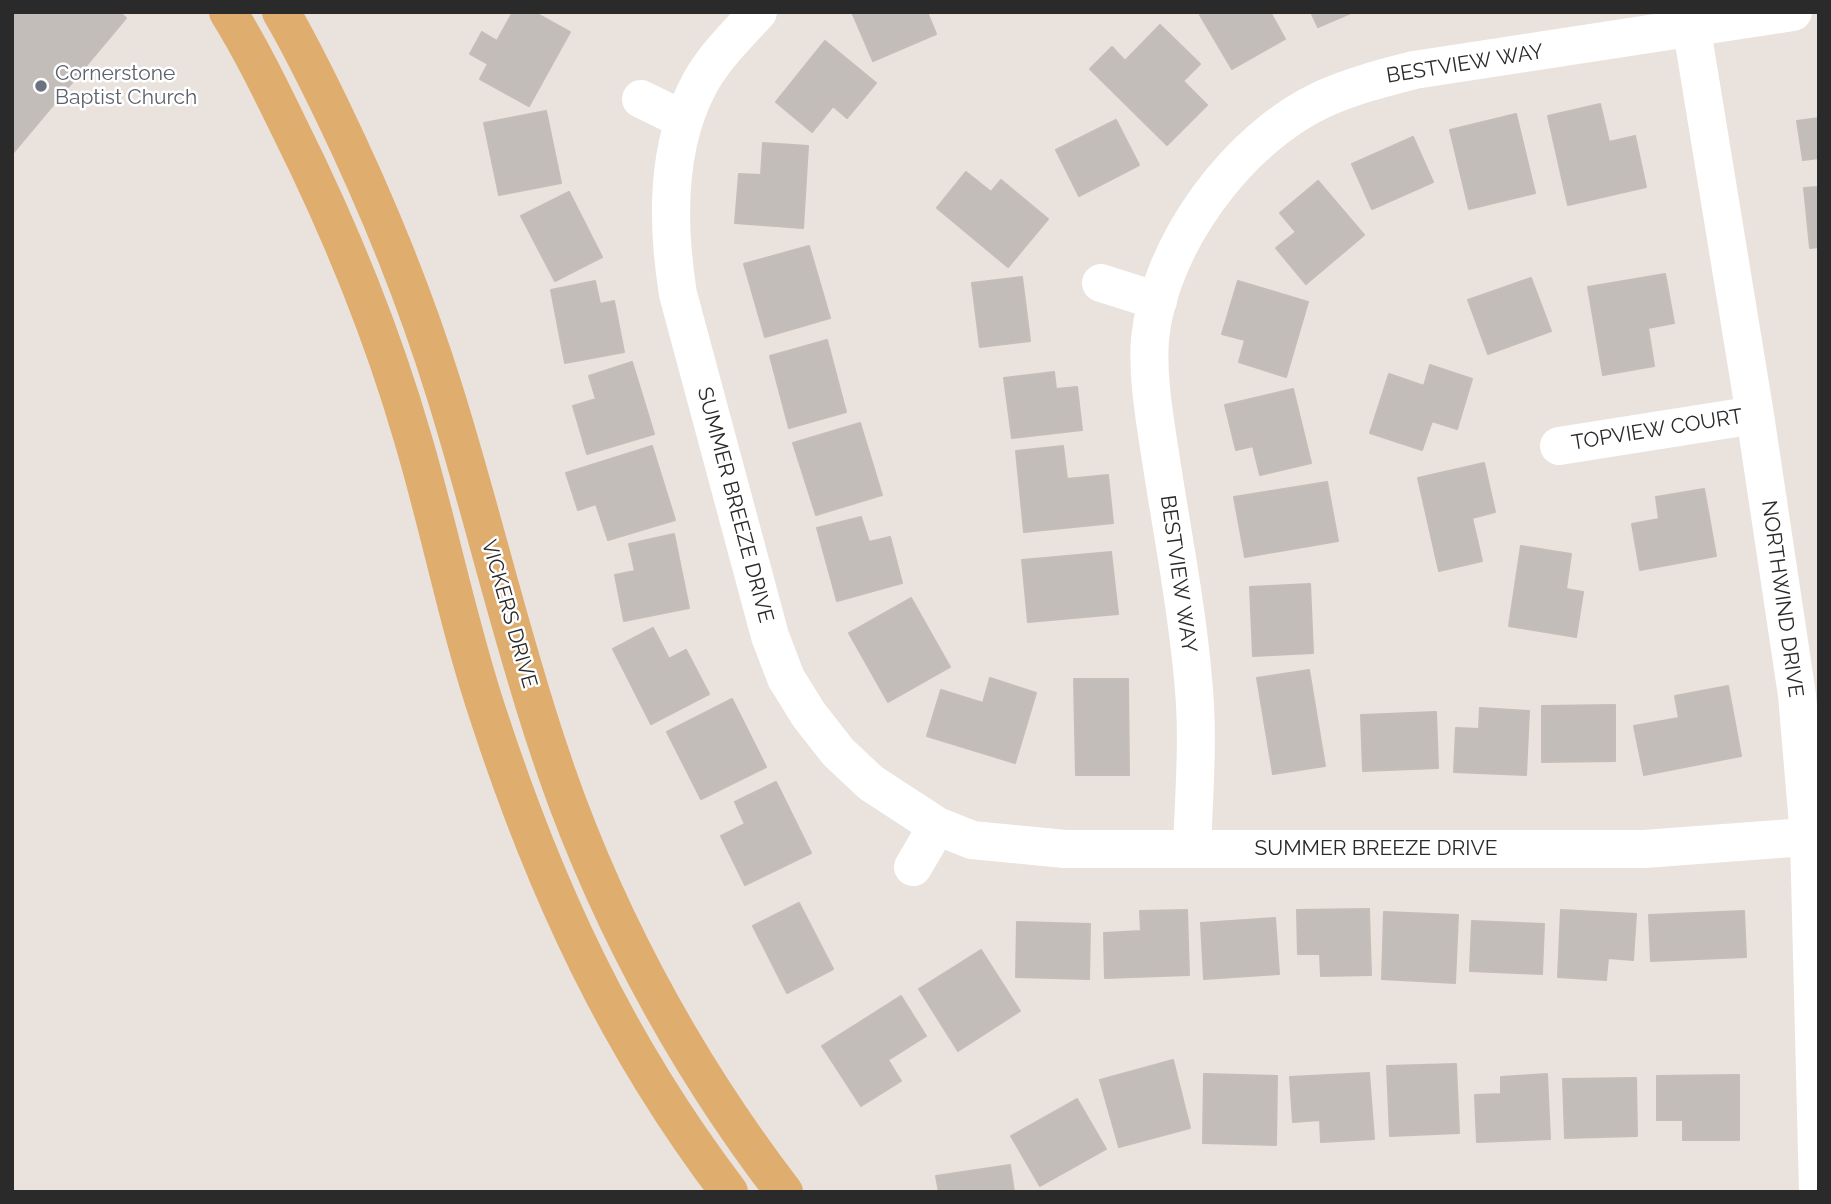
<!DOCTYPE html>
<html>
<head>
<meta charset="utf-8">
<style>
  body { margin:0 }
  #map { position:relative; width:1831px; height:1204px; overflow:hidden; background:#eae2dd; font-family:Raleway,sans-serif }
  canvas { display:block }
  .frame { position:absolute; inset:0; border:14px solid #2a2a2a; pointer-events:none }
</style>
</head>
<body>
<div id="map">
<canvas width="1831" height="1204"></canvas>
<div class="frame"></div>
</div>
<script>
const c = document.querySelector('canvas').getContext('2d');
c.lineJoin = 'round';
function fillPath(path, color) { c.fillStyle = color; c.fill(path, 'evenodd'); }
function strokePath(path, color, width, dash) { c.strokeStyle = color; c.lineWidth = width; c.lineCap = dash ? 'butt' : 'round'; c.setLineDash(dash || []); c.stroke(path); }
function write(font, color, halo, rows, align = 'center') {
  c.font = font + ' Raleway,sans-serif'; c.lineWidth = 5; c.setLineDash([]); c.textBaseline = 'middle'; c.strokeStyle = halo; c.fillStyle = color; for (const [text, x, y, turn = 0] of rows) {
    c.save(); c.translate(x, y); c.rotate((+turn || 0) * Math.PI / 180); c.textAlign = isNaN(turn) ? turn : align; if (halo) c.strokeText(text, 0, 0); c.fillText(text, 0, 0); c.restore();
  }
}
const building = new Path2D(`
  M12 12H119L126 18 12 154Z
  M513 12H534L570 32 529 106 480 79 488 64 470 54 482 32 497 41Z
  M852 12H927L936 34 873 61Z
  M1204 12H1270L1285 39 1232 69 1200 15Z
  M1311 12H1353L1318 27Z
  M1160 25 1200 64 1183 81 1207 105 1167 145 1090 69 1112 47 1125 61Z
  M825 41 876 83 847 118 833 106 812 132 776 102Z
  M1600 104 1609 142 1635 136 1646 187 1568 205 1548 116Z
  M546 111 561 183 499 195 484 123Z
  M1516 114 1535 193 1469 209 1450 130Z
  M1819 118V158L1803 160 1797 121Z
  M1116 120 1139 165 1079 196 1056 150Z
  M1413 137 1433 182 1372 209 1352 164Z
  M763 143 808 146 803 228 735 223 739 174 761 175Z
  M966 172 991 192 1001 180 1048 219 1008 267 937 208Z
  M1318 181 1364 235 1306 284 1276 248 1296 232 1280 213Z
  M1819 187V247L1810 248 1804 188Z
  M569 192 602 257 555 281 521 216Z
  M809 246 830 318 765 337 744 264Z
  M1665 274 1674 323 1648 328 1654 366 1603 375 1588 287Z
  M1022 277 1030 341 980 347 972 283Z
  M1531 278 1551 331 1488 354 1468 300Z
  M595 281 600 304 614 301 624 352 565 363 551 290Z
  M1238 281 1308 302 1286 377 1239 362 1245 340 1222 334Z
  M827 340 846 412 789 428 770 356Z
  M632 362 654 434 587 454 573 406 596 399 589 376Z
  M1430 365 1472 379 1457 429 1432 421 1422 450 1370 433 1389 374 1424 386Z
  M1054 372 1056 389 1077 387 1082 430 1012 438 1004 378Z
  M1293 389 1311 463 1260 475 1253 446 1236 450 1225 405Z
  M860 423 882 495 816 515 793 443Z
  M652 446 675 520 608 540 596 504 578 510 566 473Z
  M1063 446 1067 479 1108 475 1113 523 1024 532 1016 451Z
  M1484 463 1495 512 1472 518 1482 561 1439 571 1418 478Z
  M1327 482 1338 541 1245 557 1234 497Z
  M1704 489 1716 556 1640 570 1632 524 1659 519 1656 497Z
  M861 517 869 542 890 537 902 583 837 601 817 528Z
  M674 534 689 608 624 621 615 575 635 571 629 544Z
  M1521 546 1571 554 1566 589 1583 592 1576 637 1509 626Z
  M1111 552 1118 614 1028 622 1022 560Z
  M1310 584 1313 653 1253 656 1250 587Z
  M911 598 950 667 888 702 849 633Z
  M653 628 669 659 686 650 709 694 651 724 613 649Z
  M1309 670 1325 766 1273 774 1257 678Z
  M990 678 1036 693 1015 763 927 736 941 690 983 703Z
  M1074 679H1128L1129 775H1076Z
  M1728 686 1741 756 1644 775 1634 726 1679 718 1675 696Z
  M732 699 766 767 701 799 667 732Z
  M1615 705V761L1542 762V706Z
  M1480 708 1529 711 1526 775 1454 772 1456 728 1479 729Z
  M1436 712 1438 768 1363 771 1361 715Z
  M776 782 811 853 745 885 721 836 745 824 735 802Z
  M799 903 833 969 787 993 753 926Z
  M1369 909 1371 975 1321 976 1320 954H1298L1297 910Z
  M1187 910 1189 975 1105 978 1104 933 1141 931 1140 911Z
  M1561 910 1636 914 1633 960 1608 958 1606 980 1558 977Z
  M1744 911 1746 957 1651 961 1649 915Z
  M1384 912 1458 915 1455 983 1382 979Z
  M1275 918 1279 974 1204 979 1201 923Z
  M1472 921 1544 924 1542 974 1470 971Z
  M1017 922 1090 924 1089 979 1016 977Z
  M981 950 1020 1011 958 1051 919 989Z
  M901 996 926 1036 888 1060 901 1081 861 1106 822 1046Z
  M1173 1060 1190 1128 1119 1147 1100 1080Z
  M1456 1064 1459 1133 1390 1136 1387 1066Z
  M1369 1073 1374 1139 1321 1142 1320 1120 1293 1122 1290 1077Z
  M1204 1074 1277 1076 1276 1145 1203 1143Z
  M1547 1074 1550 1139 1477 1142 1475 1095 1501 1094V1077Z
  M1739 1075V1140H1683V1120H1657V1076Z
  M1636 1078 1637 1136 1565 1138 1563 1079Z
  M1077 1099 1106 1149 1040 1186 1011 1136Z
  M1010 1165 1014 1192H939L936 1176Z`);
fillPath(building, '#c3bdb9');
strokePath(building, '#c5bdb7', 2);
strokePath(new Path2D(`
  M758 12C738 34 714 57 700 83 665 147 667 225 678 294L770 636 786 678 809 715 838 752 871 783 937 826 972 840 1065 849H1644L1819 836
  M1689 12 1755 415 1797 695 1809 837 1818 1192
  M641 99 684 120
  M1101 283 1158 301
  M1559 446 1755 415
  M1192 849C1194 792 1199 736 1193 679 1187 607 1172 532 1161 460 1155 420 1147 378 1150 339 1159 245 1238 138 1323 99 1352 86 1383 78 1414 70L1793 12
  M913 867 937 826`), '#fff', 38);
strokePath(new Path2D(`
  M228 12C251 49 270 88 289 127 339 227 382 332 413 439 440 530 458 624 488 714 545 889 617 1045 729 1192
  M281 12C300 44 316 77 332 110 376 201 415 296 445 393 481 508 508 626 546 741 598 902 681 1058 784 1192`), '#dfad6d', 38);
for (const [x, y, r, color] of [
  [41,86,7,"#6b7280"]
]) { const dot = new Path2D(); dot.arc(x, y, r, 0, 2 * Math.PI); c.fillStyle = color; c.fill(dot); strokePath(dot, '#fff', 2.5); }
write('21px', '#2a2a2a', '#fff', [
  ["BESTVIEW WAY",1465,64,-9],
  ["TOPVIEW COURT",1657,430,-9],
  ["SUMMER BREEZE DRIVE",735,505,75],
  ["BESTVIEW WAY",1178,574,82],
  ["NORTHWIND DRIVE",1782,599,82],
  ["VICKERS DRIVE",509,614,74],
  ["SUMMER BREEZE DRIVE",1376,849]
]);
write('21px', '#5b616d', '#fff', [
  ["Cornerstone",55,74],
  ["Baptist Church",55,98]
], 'left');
</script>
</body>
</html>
